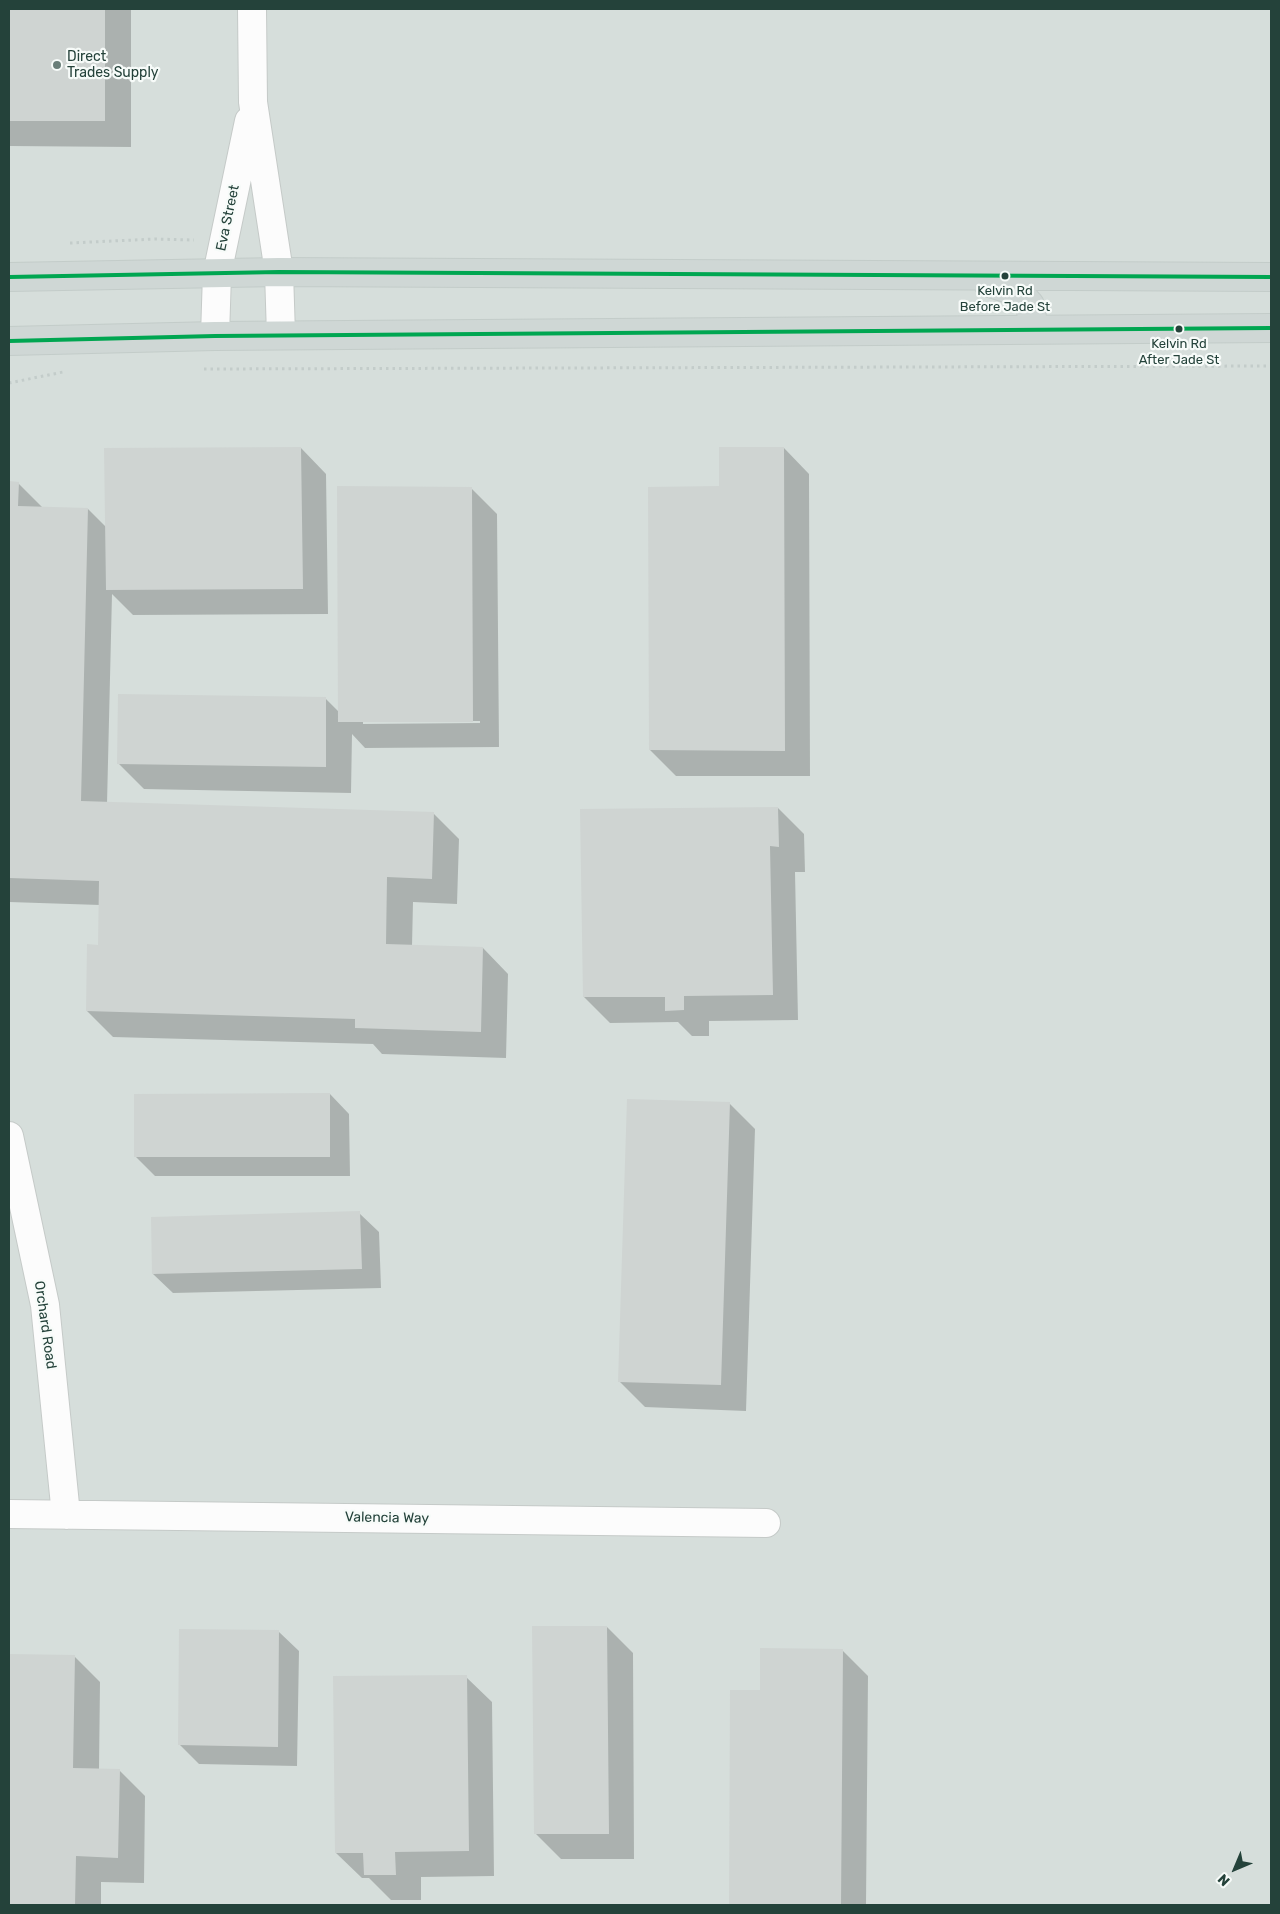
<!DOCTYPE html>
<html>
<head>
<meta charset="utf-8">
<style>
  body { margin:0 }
  #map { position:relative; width:1280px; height:1914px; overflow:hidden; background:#e8edeb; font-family:Rubik,sans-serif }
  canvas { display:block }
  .frame { position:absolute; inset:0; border:10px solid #24423a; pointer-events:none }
  .north { position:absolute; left:1210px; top:1844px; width:50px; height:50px; -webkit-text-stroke:4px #f7fbf9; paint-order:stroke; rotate:225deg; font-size:14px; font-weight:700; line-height:20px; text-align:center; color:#24423a }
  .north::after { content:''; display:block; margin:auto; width:18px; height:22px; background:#24423a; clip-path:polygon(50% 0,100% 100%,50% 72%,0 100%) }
</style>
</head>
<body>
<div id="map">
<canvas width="1280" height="1914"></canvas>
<div class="frame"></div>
<div class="north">N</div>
</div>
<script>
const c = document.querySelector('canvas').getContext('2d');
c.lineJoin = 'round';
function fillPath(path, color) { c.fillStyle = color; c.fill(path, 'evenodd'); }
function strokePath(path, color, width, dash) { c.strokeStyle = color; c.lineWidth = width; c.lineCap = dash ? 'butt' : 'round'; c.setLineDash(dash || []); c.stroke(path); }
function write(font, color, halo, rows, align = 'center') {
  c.font = font + ' Rubik,sans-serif'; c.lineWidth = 4.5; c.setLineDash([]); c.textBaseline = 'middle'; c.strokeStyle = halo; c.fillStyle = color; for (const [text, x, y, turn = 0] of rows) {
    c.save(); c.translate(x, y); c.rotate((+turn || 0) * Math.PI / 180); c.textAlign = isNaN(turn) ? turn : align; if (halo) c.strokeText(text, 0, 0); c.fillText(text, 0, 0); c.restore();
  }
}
fillPath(new Path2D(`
  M9 9H1271V1905H9Z`), '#d6dedb');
fillPath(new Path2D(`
  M9 9H131V147L9 146Z
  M301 448 326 474 328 614 133 615 112 594 107 804 433 813 459 839 457 904 413 902 412 946 483 948 508 974 506 1058 382 1054 373 1044 113 1037 87 1011 99 946 100 905 9 902V483H18L43 508 88 509 107 528Z
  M784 448 809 474 810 776H676L650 750 720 488Z
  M471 488 497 514 499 747 365 748 352 734 351 793 144 789 118 763 326 699 339 712ZM363 721H480V723L363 724Z
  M778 808 804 834 805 872H795L798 1020 709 1021V1036H692L678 1022 610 1023 584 997Z
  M330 1094 349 1114 350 1176H155L135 1156Z
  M729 1103 755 1129 746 1411 645 1407 619 1381Z
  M359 1213 379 1232 381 1288 173 1293 153 1274Z
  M607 1627 633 1653 634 1859H561L535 1833Z
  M279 1632 299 1651 297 1766 199 1764 179 1744Z
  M842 1650 868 1676 866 1905H731L732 1691H761Z
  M9 1655 74 1656 100 1682 99 1770H119L145 1796 144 1883 101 1882V1905H9Z
  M466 1677 492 1702 494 1876 421 1877V1900H391L369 1878H362L336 1853Z`), '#0003');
fillPath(new Path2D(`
  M9 9H105V121H9Z
  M301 447 303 589 106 590 104 448Z
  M719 447H784L785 751 649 750 648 487 719 486Z
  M9 481 19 482 18 506 88 508 81 801 434 812 432 879 387 877 386 944 483 947 481 1032 355 1028V1019L86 1011 87 944 98 945 99 881 9 878Z
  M337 486 472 487 473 722H338Z
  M118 694 326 697V767L117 764Z
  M778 807 779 847 770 846 773 995 684 996V1010L665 1011V997H583L580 809Z
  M330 1093V1157H134V1094Z
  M627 1099 730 1102 721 1385 618 1382Z
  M360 1211 362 1269 152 1274 151 1217Z
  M532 1626H607L609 1834H534Z
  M179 1629 279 1630 278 1747 178 1745Z
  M760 1648 843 1649 841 1905H729L730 1690H760Z
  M9 1654 75 1655 73 1768 120 1769 118 1858 76 1856 75 1905H9Z
  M467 1675 469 1851 395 1852 396 1875H364L363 1853H335L333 1676Z`), '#cfd4d2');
const street = new Path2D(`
  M252 9 253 102 279 272 281 335
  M215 336 217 274 249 121
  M9 1136 45 1305 66 1515
  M9 1514 766 1523`);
const primary = new Path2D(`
  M9 277 279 272 1271 277
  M987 282 1018 292 1030 305 1034 330
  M9 341 215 336 1271 328`);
strokePath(street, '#c5cac8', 30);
strokePath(primary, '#c3ccc9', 30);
strokePath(new Path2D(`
  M70 243 155 239 194 240
  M204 369 1271 366
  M9 383 63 372`), '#c3ccca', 3, [2.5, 4]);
strokePath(street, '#fcfcfc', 28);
strokePath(primary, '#cfd7d5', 28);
strokePath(new Path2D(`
  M9 277 279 272 1271 277
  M9 341 215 336 1271 328`), '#00a651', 4);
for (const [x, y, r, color] of [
  [57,65,5,"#697e78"],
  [1005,276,4.5,"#24423a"],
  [1179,329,4.5,"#24423a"]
]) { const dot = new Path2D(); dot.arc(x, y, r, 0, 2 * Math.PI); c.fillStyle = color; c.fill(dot); strokePath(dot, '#f7fbf9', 2); }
write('13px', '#24423a', '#f7fbf9', [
  ["Kelvin Rd",1005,291],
  ["Before Jade St",1005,307],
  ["Kelvin Rd",1179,344],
  ["After Jade St",1179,360]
]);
write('14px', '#24423a', '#f7fbf9', [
  ["Direct",67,57],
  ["Trades Supply",67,73]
], 'left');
write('14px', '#24423a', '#f7fbf9', [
  ["Eva Street",228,218,-78],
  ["Orchard Road",45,1325,82],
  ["Valencia Way",387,1518,1]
]);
</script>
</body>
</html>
